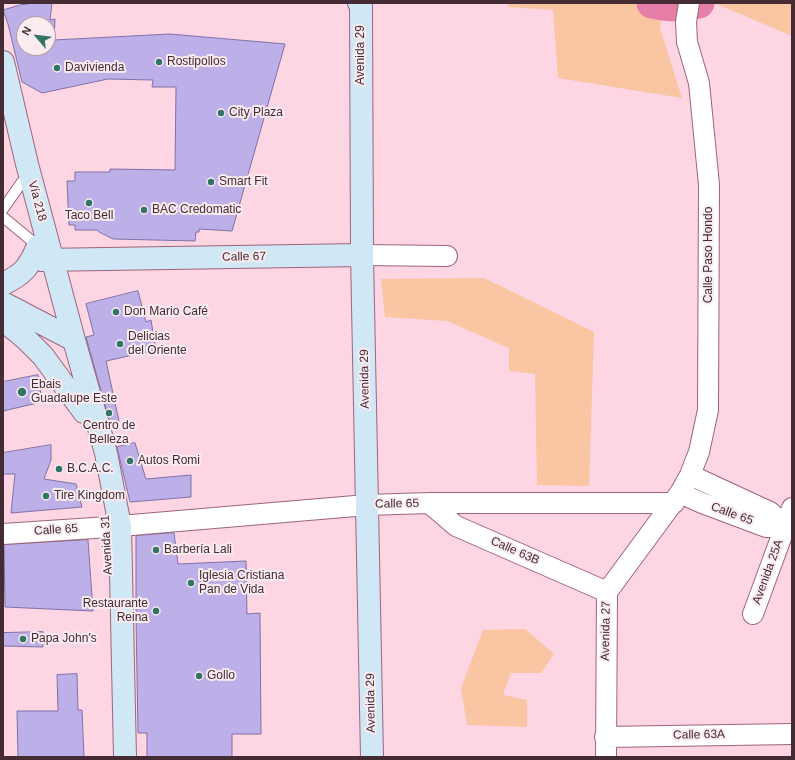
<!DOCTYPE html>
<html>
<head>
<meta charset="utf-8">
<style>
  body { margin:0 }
  #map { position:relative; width:795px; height:760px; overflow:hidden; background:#fed5e3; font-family:Arial,sans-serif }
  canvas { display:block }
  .frame { position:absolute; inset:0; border:4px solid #442b34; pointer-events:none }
  .north { position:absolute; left:16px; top:16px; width:40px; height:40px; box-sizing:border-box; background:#f9ebef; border:1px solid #b19ea4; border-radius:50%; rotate:298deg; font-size:11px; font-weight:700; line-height:16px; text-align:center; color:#442b34 }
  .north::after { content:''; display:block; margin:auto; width:14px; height:18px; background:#327465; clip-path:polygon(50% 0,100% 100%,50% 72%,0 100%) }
</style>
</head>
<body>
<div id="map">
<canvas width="795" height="760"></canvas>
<div class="frame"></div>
<div class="north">N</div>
</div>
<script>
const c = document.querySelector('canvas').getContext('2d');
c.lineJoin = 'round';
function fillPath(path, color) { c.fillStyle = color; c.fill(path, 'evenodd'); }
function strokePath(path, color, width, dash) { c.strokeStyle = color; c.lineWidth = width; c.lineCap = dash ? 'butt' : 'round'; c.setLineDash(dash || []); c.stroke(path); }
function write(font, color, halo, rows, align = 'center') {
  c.font = font + ' Arial,sans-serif'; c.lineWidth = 4; c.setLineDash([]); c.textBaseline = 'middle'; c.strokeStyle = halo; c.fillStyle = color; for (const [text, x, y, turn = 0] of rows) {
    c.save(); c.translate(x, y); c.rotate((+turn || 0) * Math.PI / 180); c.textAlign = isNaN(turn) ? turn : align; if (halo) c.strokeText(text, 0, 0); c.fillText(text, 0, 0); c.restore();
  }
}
fillPath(new Path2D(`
  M507 3H664L660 28 682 98 558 78 553 10 508 7Z
  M714 3H792V36Z
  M484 278 594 332 589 486 537 485 535 374 509 371V348L447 321 385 317 381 279Z
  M525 629 554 654 541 673H511L503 695 527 700V727L467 725 461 688 483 630Z`), '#f9c5a2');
strokePath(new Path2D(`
  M652 3C673 7 679 7 699 3`), '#e67ea7', 31);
const building = new Path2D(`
  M34 3H52L50 20 55 19 54 40 170 34 285 44 232 231 199 229V232H196L195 241 113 239 99 232 97 230H75V225H69L67 181H75V172H110V169L175 170 176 87H152L153 80 108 79 42 93 22 82 8 24 3 10 20 5ZM24 24H48V48H24Z
  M138 291 146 322 151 320 156 350 106 361 119 421 110 423 86 337 94 335 86 304Z
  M38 375 42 402 3 411V382Z
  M135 443 146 479 191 475V497L130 502 117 447Z
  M51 445V460L44 479 76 484 82 507 11 513 15 474H3V453Z
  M174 533 178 564 246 561 247 614 260 613 261 734H232V757H147V733H138L136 618V536Z
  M88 540 93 611 5 607 4 545Z
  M43 632V647L3 646V633Z
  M77 674 78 710H82L84 757H18L17 711H58L57 675Z`);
fillPath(building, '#bdafe8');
strokePath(building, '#7f71a6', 1);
const lane = new Path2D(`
  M3 209 22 182
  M3 217 38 246`);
const street = new Path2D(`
  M362 255 447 256
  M690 475 770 512 785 526
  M680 493 702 503 766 527 785 526 792 528
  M429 503 456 526 607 592
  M120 526 367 505 429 503H674
  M3 534 109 527
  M753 614 792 508
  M605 737 792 734
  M606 757 607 592 680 493 690 475 699 452 708 410 709 185 699 83 687 42 686 22 689 3`);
const secondary = new Path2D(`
  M359 3 361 6 362 255 372 757
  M3 62 27 164 74 340 106 453 120 526 125 757
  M41 260 362 255
  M3 284C24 274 29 267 38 246
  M3 303 74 340
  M3 320 26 339 43 356 84 412`);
strokePath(lane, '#9e647a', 12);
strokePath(street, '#9e647a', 22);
strokePath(secondary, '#9e647a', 24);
strokePath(lane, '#fff', 10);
strokePath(street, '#fff', 20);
strokePath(secondary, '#d0e8f5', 22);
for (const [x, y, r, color] of [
  [159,62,4,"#327465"],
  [57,68,4,"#327465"],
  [221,113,4,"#327465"],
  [211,182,4,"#327465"],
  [89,203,4,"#327465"],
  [144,210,4,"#327465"],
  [116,312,4,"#327465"],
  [120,344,4,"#327465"],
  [22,392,5,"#327465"],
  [109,413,4,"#327465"],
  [130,461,4,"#327465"],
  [59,469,4,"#327465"],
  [46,496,4,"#327465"],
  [156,550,4,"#327465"],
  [191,583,4,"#327465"],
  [156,611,4,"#327465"],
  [23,639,4,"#327465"],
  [199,676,4,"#327465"]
]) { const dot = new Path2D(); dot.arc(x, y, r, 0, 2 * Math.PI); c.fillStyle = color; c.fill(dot); strokePath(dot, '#f9ebef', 1.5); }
write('12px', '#442b34', '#f9ebef', [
  ["Avenida 29",361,55,-90],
  ["Vía 218",37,201,75],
  ["Calle Paso Hondo",709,255,-90],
  ["Calle 67",244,257,-1],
  ["Avenida 29",365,379,-91],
  ["Calle 65",397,504,-1],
  ["Calle 65",732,514,20],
  ["Calle 65",56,530,-4],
  ["Avenida 31",107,545,-93],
  ["Calle 63B",515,551,24],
  ["Avenida 25A",768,572,-70],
  ["Avenida 27",606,631,-89],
  ["Avenida 29",371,703,-91],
  ["Calle 63A",699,735,-1]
]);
write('12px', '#442b34', '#f9ebef', [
  ["Rostipollos",167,62],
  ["Davivienda",65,68],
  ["City Plaza",229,113],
  ["Smart Fit",219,182],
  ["BAC Credomatic",152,210],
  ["Taco Bell",89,216,"center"],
  ["Don Mario Café",124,312],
  ["Delicias",128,337],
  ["del Oriente",128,351],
  ["Ebais",31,385],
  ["Guadalupe Este",31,399],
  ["Centro de",109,426,"center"],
  ["Belleza",109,440,"center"],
  ["Autos Romi",138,461],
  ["B.C.A.C.",67,469],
  ["Tire Kingdom",54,496],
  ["Barbería Lali",164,550],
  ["Iglesia Cristiana",199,576],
  ["Pan de Vida",199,590],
  ["Restaurante",148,604,"right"],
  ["Reina",148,618,"right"],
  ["Papa John's",31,639],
  ["Gollo",207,676]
], 'left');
</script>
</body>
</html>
